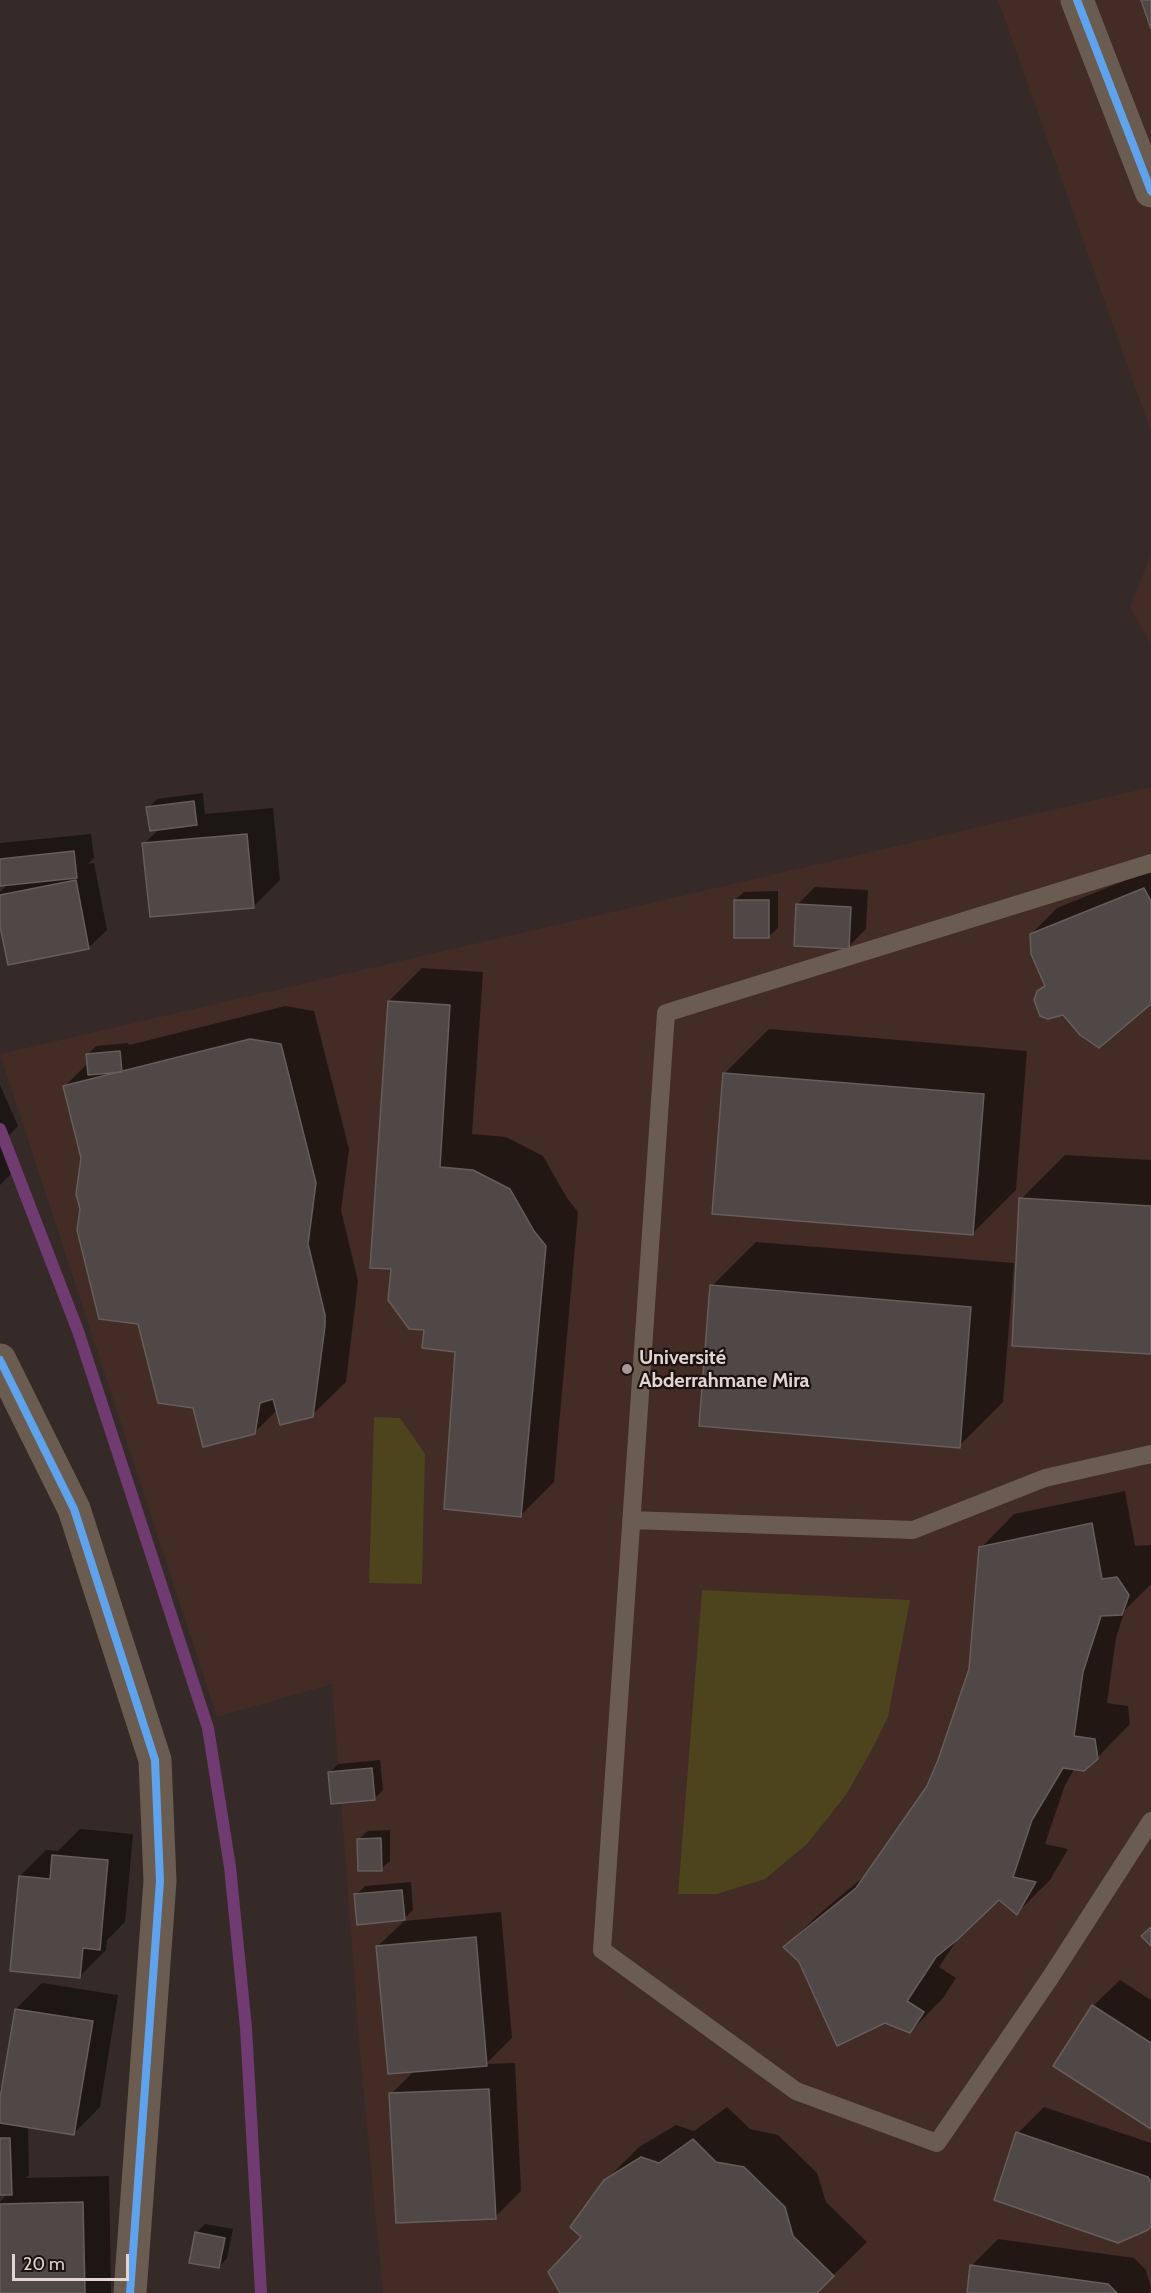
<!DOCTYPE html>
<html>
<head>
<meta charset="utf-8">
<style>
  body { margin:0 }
  #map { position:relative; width:1151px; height:2293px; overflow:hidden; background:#352a28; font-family:Cabin,sans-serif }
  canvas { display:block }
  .scale { position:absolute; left:12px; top:2254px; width:117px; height:27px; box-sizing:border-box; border:3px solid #e1d4d1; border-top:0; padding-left:8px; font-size:18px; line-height:21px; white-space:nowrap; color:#e1d4d1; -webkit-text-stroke:4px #1b1210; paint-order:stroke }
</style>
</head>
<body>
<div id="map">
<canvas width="1151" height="2293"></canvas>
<div class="scale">20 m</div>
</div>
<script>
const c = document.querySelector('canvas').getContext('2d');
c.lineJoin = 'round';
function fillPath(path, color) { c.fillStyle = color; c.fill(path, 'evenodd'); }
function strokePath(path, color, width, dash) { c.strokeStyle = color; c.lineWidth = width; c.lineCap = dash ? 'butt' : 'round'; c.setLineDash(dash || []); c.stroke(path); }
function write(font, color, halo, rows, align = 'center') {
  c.font = font + ' Cabin,sans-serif'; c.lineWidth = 4.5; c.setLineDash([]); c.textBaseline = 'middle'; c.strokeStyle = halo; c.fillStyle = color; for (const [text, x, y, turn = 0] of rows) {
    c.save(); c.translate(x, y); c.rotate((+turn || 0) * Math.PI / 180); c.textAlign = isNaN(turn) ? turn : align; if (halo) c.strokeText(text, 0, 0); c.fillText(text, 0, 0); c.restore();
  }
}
fillPath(new Path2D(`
  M998 0H1151V432Z
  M1151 554V645L1130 607Z
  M1151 787V2293H383L361 2064 332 1684 217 1717 0 1054Z`), '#432b26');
fillPath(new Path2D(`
  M374 1417 400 1418 425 1454 422 1584 369 1583Z
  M702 1590 910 1600 888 1717 874 1746 846 1795 807 1844 765 1879 717 1894H678Z`), '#4d431d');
fillPath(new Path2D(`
  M203 793 205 814 273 808 280 880 254 906 144 844 160 828 148 808 157 799Z
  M91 834 94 858 88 864 94 863 107 930 89 947 0 918V892L9 883 0 884V843Z
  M1151 870V1003L1064 1013 1038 992 1046 985 1031 934 1057 908Z
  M815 887 868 890 866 929 848 947 797 905Z
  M778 891V928L769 936 735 900 744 892Z
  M422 968 483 972 472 1134 506 1137 543 1156 567 1198 578 1212 554 1482 521 1515 457 1351 425 1329 392 1267 389 1001Z
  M285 1006 314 1011 349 1149 341 1210 358 1281 346 1382 312 1415 277 1410 255 1432 194 1407 140 1323 81 1209 83 1158 65 1086 88 1063 87 1055 96 1046 128 1043 129 1045Z
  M769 1029 1027 1051 1016 1190 972 1234 725 1073Z
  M0 1085 18 1126 6 1138 18 1167 0 1185Z
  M1065 1155 1151 1160V1353L1021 1199Z
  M756 1242 1014 1263 1003 1402 959 1446 712 1286Z
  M1125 1491 1135 1546 1151 1545V1584L1125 1610 1116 1638 1107 1703 1128 1706 1130 1724 1097 1758 1075 1768 1065 1785 1045 1844 1068 1849 1050 1880 1017 1913 999 1898 959 1937 939 1967 956 1978 943 1998 910 2032 800 1961 785 1947 819 1914 867 1874 928 1787 939 1761 970 1669 981 1548 1014 1514Z
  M380 1760 383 1790 374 1799 329 1773 338 1764Z
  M80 1829 133 1834 125 1922 107 1940 106 1950 80 1976 20 1876 46 1850 58 1851Z
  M390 1830V1861L381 1869 359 1839 368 1831Z
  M411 1882 413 1910 404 1919 356 1895 365 1886Z
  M501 1912 512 2038 486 2064 515 2063 521 2191 495 2217 391 2094 414 2071 377 1947 404 1921Z
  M1120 1980 1151 2000V2127L1093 2006Z
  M42 1983 118 1995 100 2107 74 2133 28 2126 29 2175 26 2178 109 2176 111 2293H0V2202L8 2193 0 2194V2088L3 2089 16 2009Z
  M727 2107 750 2129 778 2135 817 2173 826 2202 867 2242 815 2293H561L605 2181 639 2147 676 2125 694 2131Z
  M1044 2107 1151 2143V2225L1018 2133Z
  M205 2224 233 2229 227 2258 219 2267 196 2233Z
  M998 2239 1134 2258 1146 2270 1151 2289 1149 2293H968L972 2265Z`), '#0007');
strokePath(new Path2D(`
  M0 1129 78 1331 208 1728 230 1867 246 2028 261 2293`), '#703b70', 12);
const building = new Path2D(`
  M1141 0H1151V29Z
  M194 801 197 825 150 831 146 807Z
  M247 834 254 908 150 917 142 843Z
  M74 851 77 878 0 886V859Z
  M76 880 89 949 8 965 0 926V895Z
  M1144 888 1151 901V1004L1099 1048 1080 1035 1063 1015 1048 1019 1040 1016 1034 1000 1037 991 1045 986 1031 954 1030 934Z
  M734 900H769V938H734Z
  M796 904 851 907 849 949 794 946Z
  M388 1001 450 1005 440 1167 473 1170 510 1189 534 1231 546 1246 521 1517 444 1509 455 1352 422 1348 424 1330 409 1329 388 1300 391 1269 370 1268Z
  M250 1039 281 1044 316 1183 308 1244 325 1315V1326L313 1417 280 1425 273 1399 260 1403 255 1434 203 1447 193 1408 158 1403 138 1324 99 1319 77 1230 80 1209 76 1194 81 1158 63 1086Z
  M120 1051 122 1072 88 1075 86 1054Z
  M723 1073 984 1094 973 1235 712 1214Z
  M1019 1198 1151 1206V1354L1012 1346Z
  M710 1285 971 1307 960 1448 699 1426Z
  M1092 1523 1102 1579 1117 1577 1129 1595 1122 1615 1101 1616 1083 1672 1074 1736 1095 1739 1098 1759 1084 1771 1063 1768 1032 1820 1013 1877 1036 1882 1017 1915 999 1900 957 1940 936 1957 907 2001 924 2012 910 2033 885 2023 837 2046 799 1962 783 1947 856 1888 927 1786 938 1760 969 1669 979 1547Z
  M372 1768 375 1800 331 1804 328 1772Z
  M381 1838 382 1871H358L357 1839Z
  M52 1855 108 1860 100 1950 83 1948 80 1978 10 1971 19 1876 50 1879Z
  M402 1890 405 1920 357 1925 354 1894Z
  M1151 1927V1946L1141 1936Z
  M476 1937 487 2066 388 2074 376 1946Z
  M1092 2005 1151 2043V2129L1053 2066Z
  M15 2009 93 2021 74 2135 0 2123V2098Z
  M489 2089 496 2219 396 2223 389 2093Z
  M1016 2132 1148 2177 1151 2182V2226L1148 2230 1118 2243 994 2200Z
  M0 2138H10L12 2195H0Z
  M693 2139 716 2162 744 2167 785 2207 793 2236 834 2276 817 2293H560L548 2272 581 2237 570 2227 604 2180 641 2157 659 2163Z
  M83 2202 85 2293H0V2204Z
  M195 2232 225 2238 219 2268 189 2263Z
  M970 2265 1108 2284 1117 2293H967Z`);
fillPath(building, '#504747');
strokePath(building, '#665d5d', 1.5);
strokePath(new Path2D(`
  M1151 863 666 1013 602 1950 796 2091 937 2143 1050 1978 1151 1821
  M631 1520 913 1530 1045 1478 1151 1454`), '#6b5c51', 18);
strokePath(new Path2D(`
  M1077 0 1151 191`), '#6b5c51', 33);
strokePath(new Path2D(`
  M0 1360 74 1509 155 1760 160 1881 130 2293`), '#6b5c51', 33);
strokePath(new Path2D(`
  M1077 0 1151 191
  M0 1360 74 1509 155 1760 160 1881 130 2293`), '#60a3ed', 8);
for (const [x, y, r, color] of [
  [627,1369,6,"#a59896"]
]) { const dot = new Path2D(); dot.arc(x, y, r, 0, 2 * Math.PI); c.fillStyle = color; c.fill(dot); strokePath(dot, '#1b1210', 2); }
write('bold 20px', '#e1d4d1', '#1b1210', [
  ["Université",639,1358],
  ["Abderrahmane Mira",639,1381]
], 'left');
</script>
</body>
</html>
